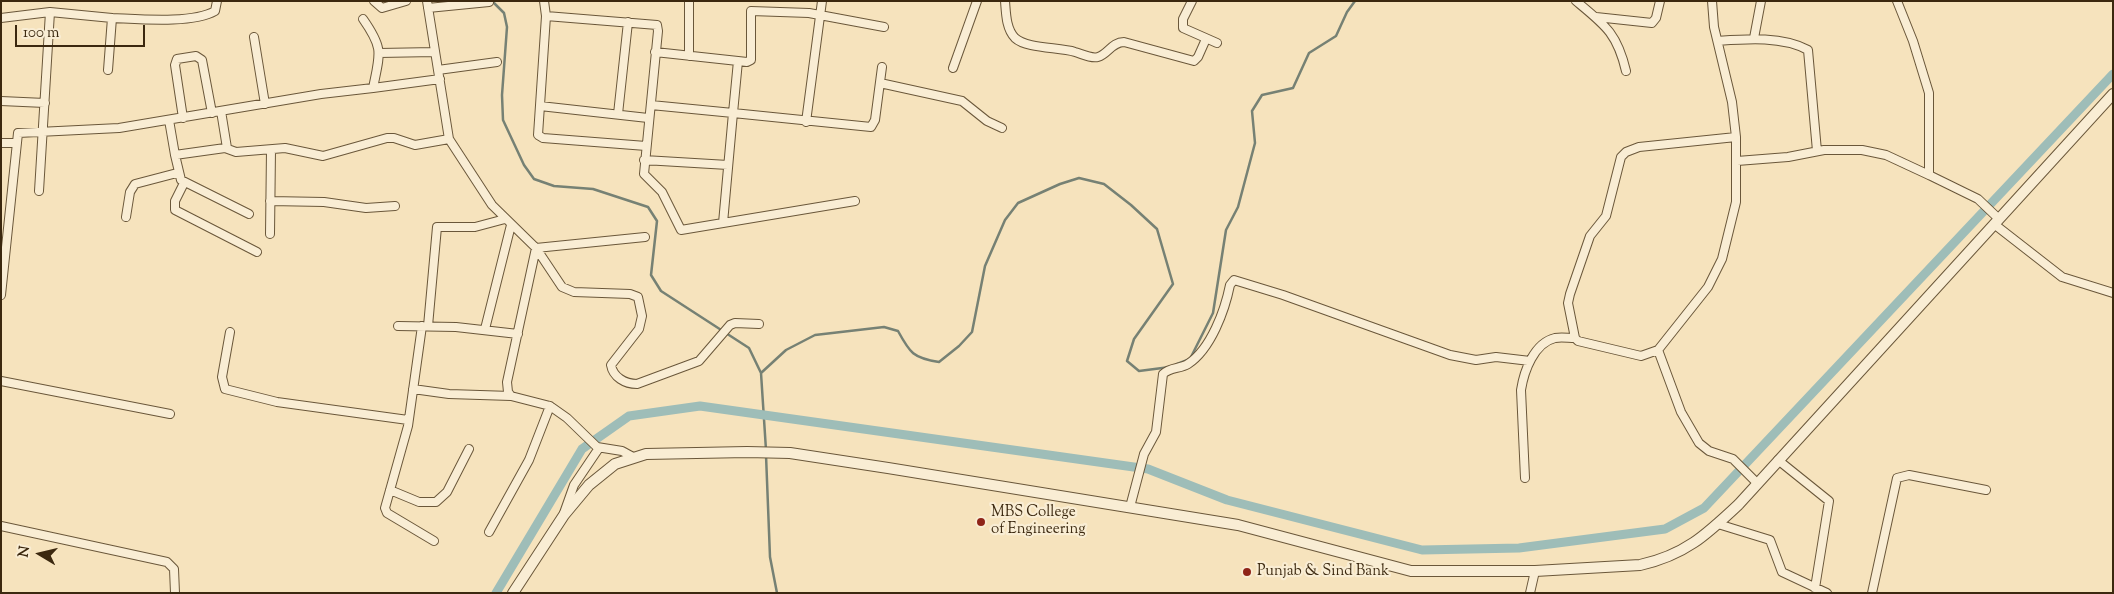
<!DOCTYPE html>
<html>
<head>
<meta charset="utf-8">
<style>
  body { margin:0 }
  #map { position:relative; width:2114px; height:594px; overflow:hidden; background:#f6e3bd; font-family:"Sorts Mill Goudy",serif }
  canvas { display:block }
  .frame { position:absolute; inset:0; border:2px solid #3b280f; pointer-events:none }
  .north { position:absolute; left:15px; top:529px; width:50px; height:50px; -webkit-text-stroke:4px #f9edd4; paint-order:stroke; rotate:279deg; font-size:14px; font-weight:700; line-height:20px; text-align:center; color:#3b280f }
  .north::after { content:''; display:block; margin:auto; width:18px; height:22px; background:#3b280f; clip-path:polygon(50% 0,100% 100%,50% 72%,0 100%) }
  .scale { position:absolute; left:15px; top:25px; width:130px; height:22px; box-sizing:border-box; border:2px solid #3b280f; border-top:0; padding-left:6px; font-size:15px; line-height:18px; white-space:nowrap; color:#3b280f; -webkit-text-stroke:4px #f9edd4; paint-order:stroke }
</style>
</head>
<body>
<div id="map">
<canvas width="2114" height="594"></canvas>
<div class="frame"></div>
<div class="north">N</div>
<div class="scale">100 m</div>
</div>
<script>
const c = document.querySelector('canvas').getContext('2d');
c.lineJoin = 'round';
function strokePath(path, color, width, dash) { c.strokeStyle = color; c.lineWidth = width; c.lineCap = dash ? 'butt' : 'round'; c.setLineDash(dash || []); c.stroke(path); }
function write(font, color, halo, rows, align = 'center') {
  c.font = font + ' "Sorts Mill Goudy",serif'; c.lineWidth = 4.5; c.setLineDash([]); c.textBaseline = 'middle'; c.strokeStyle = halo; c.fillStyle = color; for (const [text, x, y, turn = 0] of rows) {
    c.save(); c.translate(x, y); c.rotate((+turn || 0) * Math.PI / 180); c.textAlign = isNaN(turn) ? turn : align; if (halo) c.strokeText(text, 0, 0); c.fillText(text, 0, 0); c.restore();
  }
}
strokePath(new Path2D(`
  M492 1 504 13 507 27 502 95 503 120 524 165 534 179 554 186 593 189 648 207 657 221 651 275 661 291 749 348 761 373 766 450
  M1177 364 1190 359 1213 313 1226 230 1238 207 1255 143 1252 111 1262 95 1293 88 1309 53 1336 36 1347 12 1355 1
  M761 373 786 350 815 335 884 327 898 331C910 353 913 358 939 362L959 346 972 332 985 266 1005 220 1018 203 1060 184 1079 178 1104 184 1131 205 1157 229 1173 284 1134 339 1127 361 1139 371 1170 367
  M766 455 770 557 777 593`), '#768174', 2.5);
strokePath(new Path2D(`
  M496 593 582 449 629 416 700 406 1148 469 1227 500 1422 550 1519 548 1665 529 1704 508 2113 74`), '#9ebdb8', 9);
const minor = new Path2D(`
  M374 1 382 8 406 1
  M427 1 449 139 492 205 536 248 562 287 574 292 630 294 638 297 642 316 639 329 611 365C613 377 625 384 637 384L699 361 730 325 735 323 759 324
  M544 1 546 16 657 25 658 31 644 174 662 192 681 230 855 201
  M689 1V56
  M1005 1C1006 13 1006 29 1015 38 1027 49 1059 47 1075 52 1082 54 1091 59 1098 57 1108 54 1112 42 1124 42L1194 61 1198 57 1206 39
  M1192 1 1183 19V28L1217 43
  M1576 1C1605 25 1617 33 1626 71
  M1712 1 1714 27 1732 102 1736 137V202L1722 259 1708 287 1658 350 1641 356 1578 341 1575 338 1568 303 1570 294 1590 236 1606 216 1621 157 1626 152 1639 147 1736 137
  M1897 1 1913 41 1929 93V175L1978 199 1999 219
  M428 8 489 2
  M546 16 538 135 543 138 646 146
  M1596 17 1652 23 1656 18 1660 1
  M1 18 50 12
  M112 18C138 19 193 24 215 11L217 1
  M363 19C384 49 380 53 373 88L440 79
  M254 37 265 104
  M1754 38 1761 1
  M1718 41C1746 39 1782 36 1808 50L1817 151
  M655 52 738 61
  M379 53 435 52
  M953 68 977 1
  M438 70 497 62
  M880 83 962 101 987 121 1002 128
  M1 101 45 103
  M651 105 733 113 738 61 747 62 751 60V11L809 13 884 27
  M540 106 648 118
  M221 111 227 148
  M618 114 628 22
  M183 118 175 65 177 59 196 56 202 60 212 113
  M169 120 175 155 225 148 236 152 285 148 323 156 387 138H394L415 145 449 139
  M806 122 822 1
  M1 143H16
  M175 155 181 180 249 214
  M644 160 728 165
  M1737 161 1788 157 1824 150H1862L1886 155 1929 175
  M184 183 175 201V210L257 252
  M39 191 50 12 112 18 108 70
  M270 201 324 202 366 208 395 206
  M126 217 130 192 135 184 177 173
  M723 223 733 113 871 127 875 120 882 67
  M1994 224 2062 277 2113 293
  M270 234 271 150
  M1 295 18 133 119 128 321 94 373 88
  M398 326 456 327 518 334
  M422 326 408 426 385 508 387 513 434 541
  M428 326 437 227H475L505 219
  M485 329 511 225
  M230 332 222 377 225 389 277 402 408 420
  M1658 350 1681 412 1699 443 1709 451 1733 459 1757 483
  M1 381 170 414
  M413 389 449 394 511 396
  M633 457 622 451 597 447 567 418 550 406 511 396 508 392 507 382 536 248 645 237
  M1778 460 1829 501 1815 588
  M1525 478 1521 390C1524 371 1534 343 1555 338 1561 337 1568 338 1575 338
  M390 490 419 502H436L447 492 469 449
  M1130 507 1144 454 1156 432 1163 374C1170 367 1180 369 1188 364 1211 349 1225 310 1230 285L1234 280 1283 295 1450 355 1476 360 1496 357 1530 361
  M564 513 574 485 599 448
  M1718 524 1770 540 1782 572 1827 593
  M1 526 167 562 174 569 175 593
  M489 532 529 460 550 406
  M1530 593 1535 571
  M1872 593 1897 478 1909 475 1986 490`);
const tertiary = new Path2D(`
  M513 593 564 515 589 485 615 464 646 454 747 452 790 453 888 468 1238 525 1411 571H1535L1640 565C1685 555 1706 535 1739 504L2113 94`);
strokePath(minor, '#6a573a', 10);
strokePath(tertiary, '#6a573a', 12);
strokePath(minor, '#f9edd4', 8);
strokePath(tertiary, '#f9edd4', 10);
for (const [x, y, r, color] of [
  [981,522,5,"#8f2418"],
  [1247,572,5,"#8f2418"]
]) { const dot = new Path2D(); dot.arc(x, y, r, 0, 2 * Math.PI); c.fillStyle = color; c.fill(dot); strokePath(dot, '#f9edd4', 2); }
write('15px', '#3b280f', '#f9edd4', [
  ["MBS College",991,513],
  ["of Engineering",991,530],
  ["Punjab & Sind Bank",1257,572]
], 'left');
</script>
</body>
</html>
